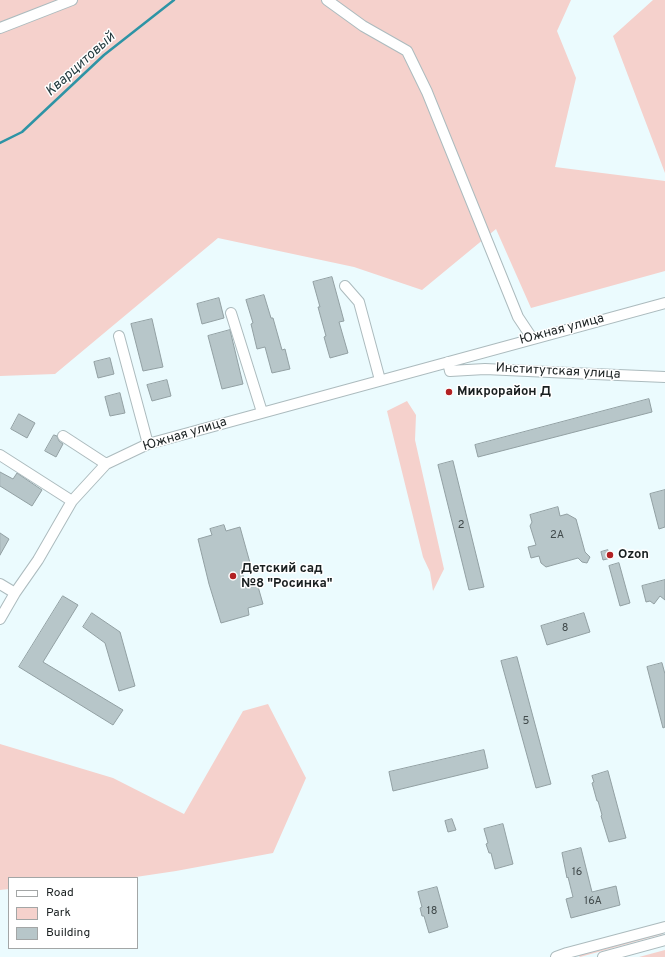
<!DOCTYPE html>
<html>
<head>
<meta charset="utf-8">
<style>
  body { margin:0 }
  #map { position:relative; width:665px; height:957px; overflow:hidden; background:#ebfbfe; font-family:Overpass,sans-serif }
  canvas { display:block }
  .legend { position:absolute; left:8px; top:877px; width:130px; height:72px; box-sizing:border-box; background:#fff; border:1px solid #a3a6a6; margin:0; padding:5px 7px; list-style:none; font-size:12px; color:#1a2021 }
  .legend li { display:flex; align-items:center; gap:8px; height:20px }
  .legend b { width:20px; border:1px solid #a3a6a6 }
</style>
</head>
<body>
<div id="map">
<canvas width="665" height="957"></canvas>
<ul class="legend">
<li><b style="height:5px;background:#fff"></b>Road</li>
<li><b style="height:11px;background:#f5d1cc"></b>Park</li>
<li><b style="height:11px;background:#b7c6c9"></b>Building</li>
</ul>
</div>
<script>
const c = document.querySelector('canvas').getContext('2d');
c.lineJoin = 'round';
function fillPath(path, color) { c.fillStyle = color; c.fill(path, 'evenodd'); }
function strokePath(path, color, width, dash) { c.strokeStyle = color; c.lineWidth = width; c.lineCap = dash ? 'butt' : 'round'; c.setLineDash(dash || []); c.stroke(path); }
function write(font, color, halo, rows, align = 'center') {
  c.font = font + ' Overpass,sans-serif'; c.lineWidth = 3; c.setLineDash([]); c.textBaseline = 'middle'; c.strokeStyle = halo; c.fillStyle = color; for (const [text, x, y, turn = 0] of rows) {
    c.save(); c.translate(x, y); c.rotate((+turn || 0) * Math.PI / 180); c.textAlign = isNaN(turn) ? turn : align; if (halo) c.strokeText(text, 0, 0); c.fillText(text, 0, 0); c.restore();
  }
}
fillPath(new Path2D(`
  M0 0H571L557 31 576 78 555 167 665 181V271L531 308 496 229 422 290 354 267 218 238 55 374 0 376Z
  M653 0H665V173L613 36Z
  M407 401 416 415 415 440 444 569 433 591 430 572 423 557 387 411Z
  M268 704 306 778 273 853 176 871 129 878H9V889L0 890V744L113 778 184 814 243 711Z
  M663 930V934L580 957 578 955Z
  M665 950V957H639Z`), '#f5d1cc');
strokePath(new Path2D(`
  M0 143 22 132 104 55 174 0`), '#2e94a5', 2.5);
const building = new Path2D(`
  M332 277 344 321 339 322 348 353 330 358 324 337 326 336 318 307H320L313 282Z
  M264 295 271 318H273L282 350 285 349 290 369 272 373 265 347 257 349 251 324 253 323 246 300Z
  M219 298 224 318 202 324 197 304Z
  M152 319 163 367 143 371 131 324Z
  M230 330 243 384 222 389 208 336Z
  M110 358 114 374 98 378 94 362Z
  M167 380 171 396 152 401 147 385Z
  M120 393 125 413 110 416 105 397Z
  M649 399 652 412 478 457 475 445Z
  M19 414 35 423 27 438 11 429Z
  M54 435 57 436 59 441 63 444 56 457 45 451Z
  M453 461 484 587 469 590 438 465Z
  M0 472 13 479 17 473 42 490 32 506 0 486Z
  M665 490V527L659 529 650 494Z
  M558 507 560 516 567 514 576 519 585 552 590 557 587 563 582 562 578 558 546 567 541 563 539 556 531 558 528 547 536 545 530 526 532 522 530 515Z
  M224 525 226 531 240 527 252 570 242 572 246 586 257 583 263 604 248 608 249 615 221 623 209 584 198 539 212 535 210 529Z
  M0 533 9 539 0 555Z
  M608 550 611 558 603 560 601 552Z
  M619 563 630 603 620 606 609 566Z
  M665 580V600L660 596 654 604 650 601 646 602 642 586Z
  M63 596 78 605 43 662 123 710 113 725 19 667Z
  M92 613 120 632 135 686 119 691 105 643 83 627Z
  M584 613 590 632 547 645 541 626Z
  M517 657 551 784 536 788 501 661Z
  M662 663 665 674V727L663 728 647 667Z
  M484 750 488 768 393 791 389 772Z
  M608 771 626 838 609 842 601 816 602 815 598 801H597L592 783 594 782 592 776Z
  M452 819 456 830 448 832 445 821Z
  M503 824 513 864 495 869 491 853H489L486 844 488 843 484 829Z
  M581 848 592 892 616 886 620 905 571 918 566 899 573 897 568 877 567 878 562 853Z
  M437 887 448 927 429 933 424 916H422L420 908 422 907 418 892Z`);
fillPath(building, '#b7c6c9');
strokePath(building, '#92a0a3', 1);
const minor = new Path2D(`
  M327 0 363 26 407 51 427 92 518 317 532 338
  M0 28 72 0
  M345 286 359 302 380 380
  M231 313 262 412
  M119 336 148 444
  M448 362 450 371 485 369 571 373 665 377
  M63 436 106 464
  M0 455 72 501
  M0 584 15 593
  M0 619 15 593 38 560 72 501 106 464 148 444 665 303
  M556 957 567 953 665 927
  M603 957 665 940`);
strokePath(minor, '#acbbbe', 12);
strokePath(minor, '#fff', 10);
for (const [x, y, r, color] of [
  [449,392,4,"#b22123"],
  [610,555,4,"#b22123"],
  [233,576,4,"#b22123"]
]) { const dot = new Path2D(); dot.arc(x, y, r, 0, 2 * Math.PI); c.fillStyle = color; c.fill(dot); strokePath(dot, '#fff', 1.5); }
write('11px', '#414a4b', null, [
  ["2",461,526],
  ["2А",557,536],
  ["8",565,629],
  ["5",526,722],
  ["16",577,873],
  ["16А",593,902],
  ["18",432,912]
]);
write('13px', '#1a2021', '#fff', [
  ["Южная улица",562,330,-15],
  ["Институтская улица",558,372,3],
  ["Южная улица",185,435,-17]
]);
write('bold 13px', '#1a2021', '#fff', [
  ["Микрорайон Д",457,392],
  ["Ozon",618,555],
  ["Детский сад",241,569],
  ["№8 \"Росинка\"",241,584]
], 'left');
write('italic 14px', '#243b3f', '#fff', [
  ["Кварцитовый",81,65,-42]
]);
</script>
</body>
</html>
